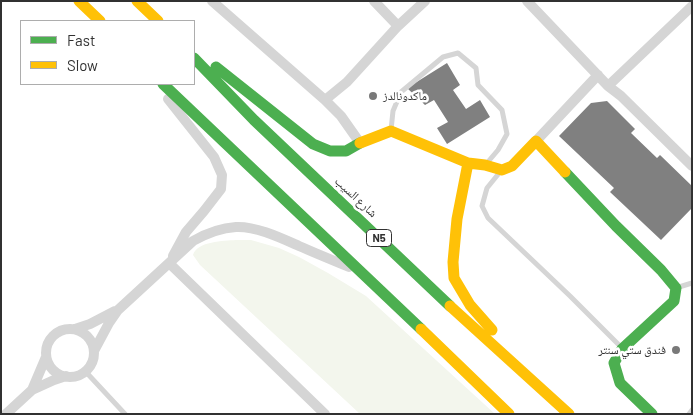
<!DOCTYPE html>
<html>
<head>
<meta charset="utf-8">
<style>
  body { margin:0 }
  #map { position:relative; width:693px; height:415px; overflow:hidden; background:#fff; font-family:Barlow,sans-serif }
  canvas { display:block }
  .frame { position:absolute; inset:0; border:2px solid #313131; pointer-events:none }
  .legend { position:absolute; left:20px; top:20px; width:175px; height:65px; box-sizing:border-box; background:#fff; border:1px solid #adadad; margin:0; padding:6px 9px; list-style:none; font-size:15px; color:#313131 }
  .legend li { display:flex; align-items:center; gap:10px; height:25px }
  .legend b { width:25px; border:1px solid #adadad }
</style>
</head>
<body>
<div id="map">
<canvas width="693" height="415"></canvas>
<div class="frame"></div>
<ul class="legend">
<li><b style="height:6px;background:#4caf50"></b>Fast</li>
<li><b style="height:6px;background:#ffc107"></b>Slow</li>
</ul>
</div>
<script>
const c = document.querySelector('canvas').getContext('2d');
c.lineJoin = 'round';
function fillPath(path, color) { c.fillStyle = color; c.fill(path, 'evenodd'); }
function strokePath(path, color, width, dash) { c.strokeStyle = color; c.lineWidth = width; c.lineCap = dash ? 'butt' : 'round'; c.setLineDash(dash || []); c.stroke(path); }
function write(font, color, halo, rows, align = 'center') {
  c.font = font + ' Barlow,"Noto Naskh Arabic",sans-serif'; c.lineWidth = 5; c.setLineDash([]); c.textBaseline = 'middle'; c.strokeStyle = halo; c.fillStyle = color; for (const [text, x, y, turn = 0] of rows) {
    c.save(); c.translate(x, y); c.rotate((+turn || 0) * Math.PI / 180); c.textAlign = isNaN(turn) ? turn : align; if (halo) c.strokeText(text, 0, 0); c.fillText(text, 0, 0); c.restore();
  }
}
fillPath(new Path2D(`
  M236 240H251L279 248 299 257 328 273 366 296 495 414H360L200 265 193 255C197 241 224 241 236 240Z`), '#f3f6ed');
fillPath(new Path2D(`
  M447 63 460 85 453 90 466 109 480 100 490 117 447 144 437 128 448 122 434 100 425 105 407 88Z
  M607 101 635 129 631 133 657 158 660 155 692 186V208L661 240 610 192 614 188 559 136 591 103Z`), '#808080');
strokePath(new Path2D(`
  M391 130 393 111 401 92 443 57 458 53 476 68 478 85 502 110 507 134 498 150 487 163
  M500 172 487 188 482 206 488 218 570 296 621 347
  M679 287 692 283
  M85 371 125 414
  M689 414 692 410`), '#d5d5d5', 5);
strokePath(new Path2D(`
  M212 1 325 100 347 82 398 26 425 1
  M374 1 398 26
  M527 1 608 86 621 96 692 166
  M608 86 692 6
  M168 99 214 157 222 175 221 189 204 211 186 232 173 256
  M325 100 341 116 360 143
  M536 141 598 75
  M170 264 325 414
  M75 329 90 324 115 311
  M46 353a24 24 0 1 1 48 0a24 24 0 1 1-48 0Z
  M94 351 109 323 118 310 193 241C207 233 220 228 236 227 256 226 281 238 299 246 315 253 332 260 349 267
  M32 390 46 357
  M6 414 32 390 54 380 66 376`), '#d5d5d5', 10);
strokePath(new Path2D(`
  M194 58 254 120 450 306
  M216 67 313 144 330 151H346L360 143
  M163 84 421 329
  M565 172 616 226 661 270 676 288 674 301 622 349 614 363 620 383 652 414`), '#4caf50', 11);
strokePath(new Path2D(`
  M79 1 100 21
  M137 1 158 21
  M360 143 391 131 468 163 485 165 502 170 512 166 536 141 565 172
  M468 163 457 219 453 262 454 278 470 305 492 330
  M450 306 569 414
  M421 329 509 414`), '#ffc107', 11);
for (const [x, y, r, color] of [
  [373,96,5,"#797979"],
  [676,350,5,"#797979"]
]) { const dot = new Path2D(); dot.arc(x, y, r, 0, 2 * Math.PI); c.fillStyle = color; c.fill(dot); strokePath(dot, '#fff', 2); }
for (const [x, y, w] of [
  [379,238,25]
]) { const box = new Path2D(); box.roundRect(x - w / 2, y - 8.5, w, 17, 4); c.fillStyle = '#fff'; c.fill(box); strokePath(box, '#313131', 1); }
write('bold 11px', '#313131', null, [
  ["N5",379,238]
]);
write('12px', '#313131', '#fff', [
  ["ماكدونالدز",383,96],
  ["فندق ستي سنتر",666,350,"right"]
], 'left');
write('12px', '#313131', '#fff', [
  ["شارع السيب",356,197,43]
]);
</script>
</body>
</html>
